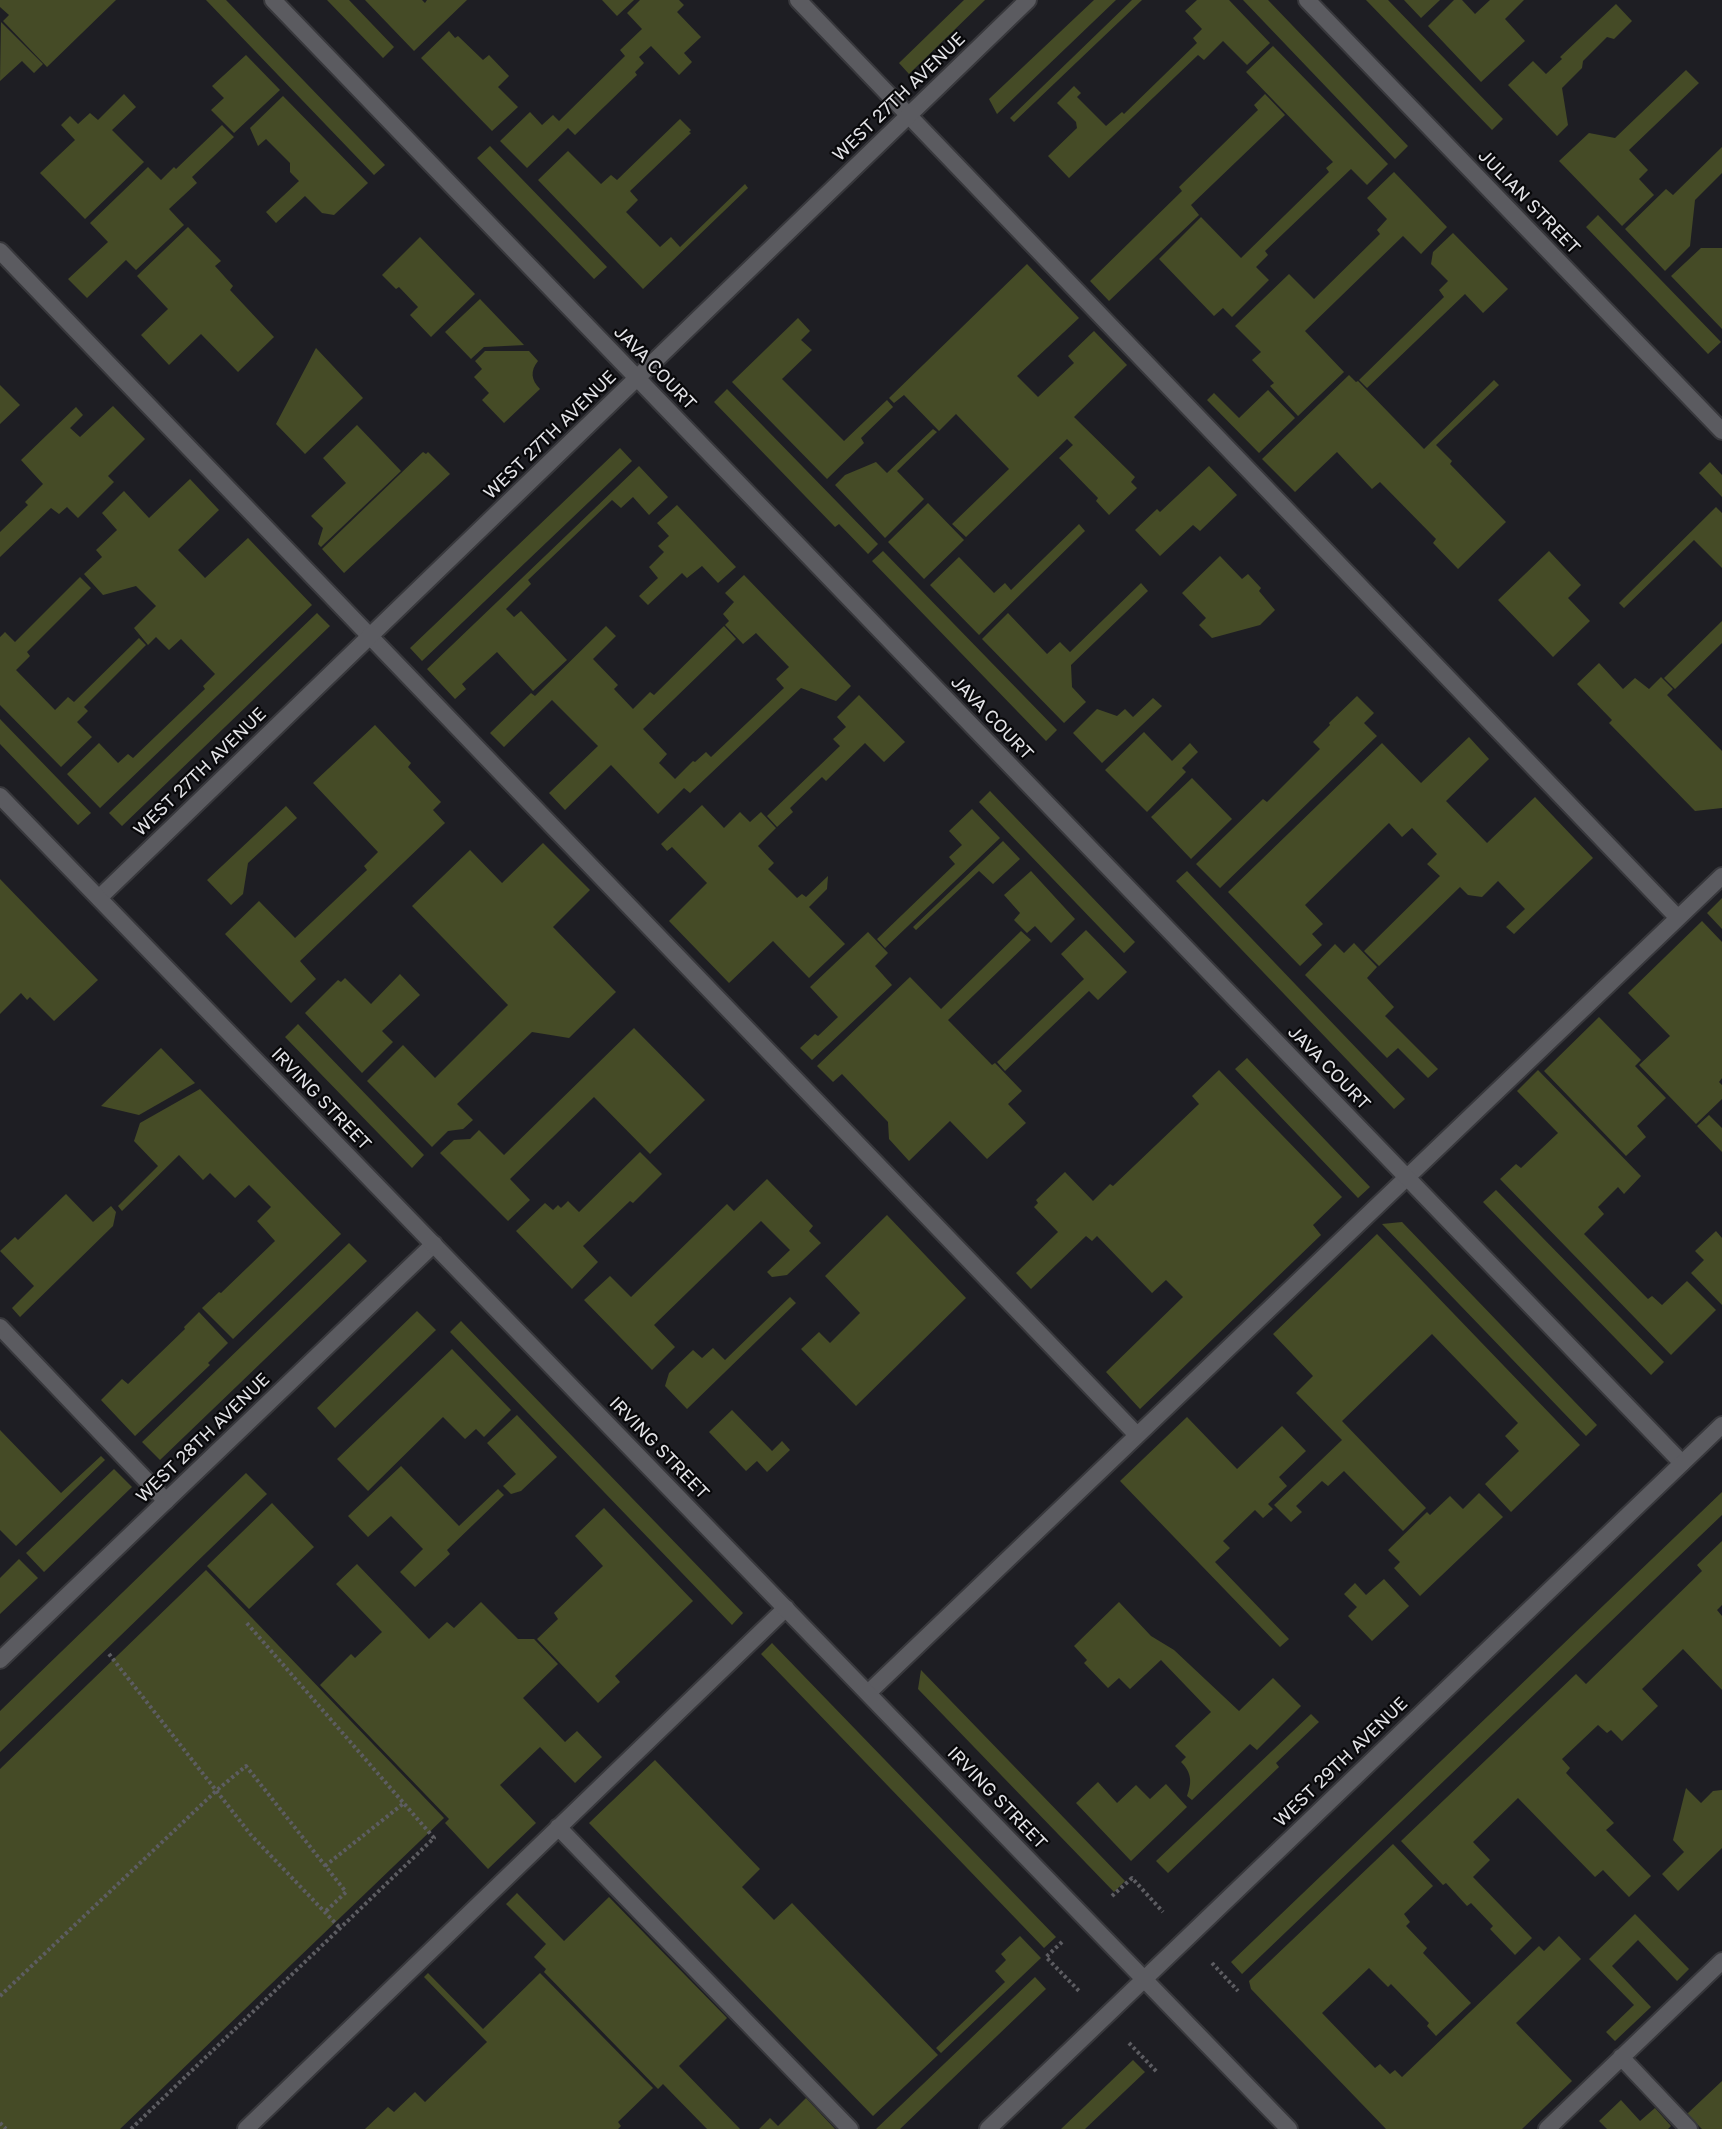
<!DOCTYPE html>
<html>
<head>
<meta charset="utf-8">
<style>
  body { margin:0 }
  canvas { display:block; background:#1e1e23 }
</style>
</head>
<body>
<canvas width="1722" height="2129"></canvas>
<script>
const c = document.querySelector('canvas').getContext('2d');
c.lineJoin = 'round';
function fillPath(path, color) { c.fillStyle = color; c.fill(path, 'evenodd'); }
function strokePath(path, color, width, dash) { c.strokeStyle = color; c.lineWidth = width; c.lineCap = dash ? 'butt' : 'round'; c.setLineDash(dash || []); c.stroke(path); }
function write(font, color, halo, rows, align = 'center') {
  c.font = font + ' "Golos Text",sans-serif'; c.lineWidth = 4.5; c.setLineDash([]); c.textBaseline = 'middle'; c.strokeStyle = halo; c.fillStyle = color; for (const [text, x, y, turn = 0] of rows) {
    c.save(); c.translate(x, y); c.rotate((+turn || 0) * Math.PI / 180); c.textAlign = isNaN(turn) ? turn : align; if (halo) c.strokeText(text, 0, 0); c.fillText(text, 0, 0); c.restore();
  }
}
fillPath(new Path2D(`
  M0 0H116L47 67 3 21 9 15 0 7Z
  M206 0H226L385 165 374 175Z
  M327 0H349L394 47 383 58Z
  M365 0H422L425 3 427 0H467L414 51Z
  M602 0H634L617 16Z
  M640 0H679L684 5 677 12 701 37 684 53 692 62 679 75 651 46 639 57 644 63 635 72 637 75 575 135 568 128 527 168 500 141 530 112 542 125 553 115 559 121 625 56 620 50 642 29 627 13Z
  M964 0H985L909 74 899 63Z
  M1094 0H1116L997 114 989 99Z
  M1132 0H1142L1014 122 1010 118Z
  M1197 0H1229L1270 43 1247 65 1223 41 1204 60 1198 55 1069 178 1048 156 1077 128 1076 122 1057 103 1074 86 1081 93 1077 97 1106 126 1122 112 1124 114 1197 43 1193 38 1202 29 1185 11Z
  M1243 0H1268L1408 146 1395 159Z
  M1366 0H1388L1503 119 1492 130Z
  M1404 0H1440L1421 18Z
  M1454 0H1462L1475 14 1490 0H1524L1505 19 1525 41 1481 82 1428 26Z
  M1616 4 1632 21 1614 39 1607 37 1583 61 1582 68 1562 88 1568 125 1557 136 1508 85 1533 61 1546 74 1562 59 1560 57Z
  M1 22 43 64 34 73 22 61 0 81Z
  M449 31 455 38 458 36 483 60 489 55 509 76 498 87 518 107 492 131 421 58Z
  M1273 46 1388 164 1367 185 1351 169 1265 251 1268 255 1256 267 1269 280 1232 317 1223 308 1214 316 1159 259 1201 217 1241 258 1329 172 1326 168 1333 162 1246 72Z
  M246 55 280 90 234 133 211 110 224 98 212 86Z
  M1686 70 1699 83 1629 150 1648 170 1639 179 1654 195 1622 226 1559 161 1589 133 1615 138Z
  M124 94 136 107 112 130 144 162 85 219 40 173 75 140 61 125 70 116 78 124 90 113 98 120Z
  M1265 94 1285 115 1191 205 1199 215 1109 301 1090 281 1182 191 1179 187 1258 110 1254 105Z
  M283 96 368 183 334 215 322 213 305 196 276 223 266 212 299 181 290 172V163L266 139 258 146 250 128Z
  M680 119 691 130 689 132 691 133 630 191 638 200 626 212 660 247 671 237 680 247 745 184 748 188 643 289 538 180 568 151 601 184 611 175 617 180Z
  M222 125 234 137 192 177 197 183 169 209 184 225 136 270 126 260 87 298 68 279 108 242 90 223 148 167 161 180 174 167 176 169Z
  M490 146 607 267 594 279 477 158Z
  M1722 147V173L1695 200 1690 246 1665 271 1625 229 1666 189 1673 195Z
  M1394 172 1447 227 1421 254 1403 236 1305 331 1344 372 1298 416 1270 386 1274 383 1252 360 1261 352 1235 326 1289 274 1314 299 1380 234 1377 230 1387 219 1367 198Z
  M1598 215 1721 342 1708 354 1586 227Z
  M188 227 221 261 215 266 233 286 230 290 274 337 238 372 201 334 169 365 141 335 168 309 137 276Z
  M1453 233 1508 289 1483 313 1465 294 1367 388 1359 380 1444 297 1439 290 1448 281 1431 264 1433 252Z
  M420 237 475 294 431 337 410 315 418 307 399 287 396 289 382 275Z
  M1701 248H1722V329L1671 276Z
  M1027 264 1079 318 1017 376 1038 397 1074 363 1068 356 1094 331 1127 365 1074 417 1135 477 1131 482 1137 488 1109 515 1096 501 1098 498 1059 458 1073 445 1067 439 966 537 952 524 1009 469 956 414 939 431 904 395 894 403 889 398Z
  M480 299 524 345H525L484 347 471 359 445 332Z
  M798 318 810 331 801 340 812 350 782 379 844 441 887 400 893 407 861 438 864 443 827 479 732 382Z
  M316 348 363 398 305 454 276 424Z
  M485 351H529L538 361C530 371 531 380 540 389L504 423 482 400 489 393 474 377 482 369 475 361Z
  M1349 375 1356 382 1358 381 1424 449 1494 380 1499 385 1436 445 1452 461 1450 464 1506 522 1458 569 1433 543 1436 539 1380 482 1372 489 1337 452 1295 492 1262 459Z
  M0 385 20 405 0 424Z
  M727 389 878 544 868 554 839 524 835 527 714 402Z
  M1268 390 1295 418 1259 453 1207 400 1214 393 1239 418Z
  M113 406 145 439 108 476 114 482 78 518 67 507 59 514 51 508 0 557V532L28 505 25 502 43 484 21 460 76 407 83 415 70 428 80 437Z
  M357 425 401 471 321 547 318 544 323 528 311 516 346 483 323 458Z
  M933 429 937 432 897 471 924 499 885 538 835 485 845 475 876 462 887 473Z
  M620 448 632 461 422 661 410 648Z
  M423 452 426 454 428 452 450 474 344 573 322 549Z
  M1710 462 1722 475V497L1699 473Z
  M639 466 668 497 649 515 633 497 621 508 612 500 528 580 531 584 506 609 514 617 521 611 567 660 533 691 497 652 462 684 466 689 455 699 427 669Z
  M1209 466 1237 495 1200 531 1193 525 1160 556 1135 530 1157 509 1160 512Z
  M190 479 219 510 178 550 205 578 248 538 312 605 100 808 67 774 99 743 118 763 128 754 133 758 205 689 203 686 215 674 181 639 169 650 156 637 148 645 134 628 156 606 136 586 103 595 84 574 102 557 96 550 117 530 102 513 124 491 149 518Z
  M928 503 964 540 924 579 888 542Z
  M677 505 736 567 718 583 702 566 687 578 682 573 648 605 639 596 658 578 649 567 664 552 658 546 669 536 657 523Z
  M1716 507 1722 513V568L1694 540 1624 608 1619 603Z
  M1079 524 1085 531 979 635 930 585 959 557 994 593 1005 583 1011 590Z
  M883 551 1057 730 1046 741 872 561Z
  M1549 551 1581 585 1568 598 1590 621 1553 657 1498 600Z
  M1220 556 1242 579 1248 574 1261 588 1259 591 1275 610 1260 625 1212 638 1199 625 1206 618 1182 593Z
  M744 575 851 686 836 701 801 688 690 793 684 788 658 814 611 765 565 810 549 793 598 746 552 700 504 747 490 733 531 693 535 696 606 626 616 636 593 659 618 685 614 689 633 709 650 692 654 695 724 626 736 639 643 729 667 754 659 763 675 779 693 761 695 762 706 752 711 757 784 688 776 679 789 667 756 633 743 644 725 625 729 621 723 614 734 602 725 593Z
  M80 577 91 588 27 652 30 656 16 670 55 710 68 697 74 702 139 638 146 645 84 707 88 711 77 722 92 737 61 767 0 705V637L5 632 15 642Z
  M1141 583 1148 591 1071 665 1072 687 1086 702 1064 723 982 639 1008 613 1047 654 1060 642 1070 652Z
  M317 613 330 626 122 826 109 813Z
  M1722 621V643L1675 689 1664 678Z
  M1599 663 1623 689 1635 678 1649 689 1661 677 1673 689 1667 695 1722 751V808L1695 811 1609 723 1612 720 1577 684Z
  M859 695 905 742 884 762 865 743 826 781 822 777 790 808 793 812 777 827 767 816 840 746 833 739 846 727 837 717Z
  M1357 696 1374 713 1364 723 1377 736 1220 888 1196 864 1263 799 1267 802 1320 749 1313 742 1330 725 1329 723Z
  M1153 698 1162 706 1102 763 1073 733 1097 709 1117 716 1125 709 1133 717Z
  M0 719 91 813 78 825 0 744Z
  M375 725 411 763 408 767 441 802 433 810 445 823 300 961 316 979 291 1003 225 934 259 901 295 938 367 870 364 866 378 852 313 783Z
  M1144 732 1172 761 1190 743 1198 752 1182 768 1186 772 1147 812 1105 770Z
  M1469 737 1489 759 1446 801 1487 843 1535 797 1593 858 1514 934 1506 927 1525 909 1498 881 1482 897 1468 895 1460 887 1379 966 1364 951 1440 876 1427 864 1437 854 1412 828 1402 837 1389 823 1305 905 1323 924 1312 934 1322 945 1300 966 1228 892 1382 743 1421 783Z
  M1192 778 1232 819 1191 859 1151 817Z
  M990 791 1135 942 1124 953 979 802Z
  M702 805 724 828 740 812 750 822 761 812 776 828 758 846 774 863 768 869 797 898 802 894 806 897 828 876 827 889 809 907 845 944 809 978 773 941 729 983 669 921 707 883 672 847 667 851 661 844Z
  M286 806 297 818 248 863 243 894 231 905 207 880Z
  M972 809 1000 838 885 948 877 939 955 864 949 857 962 845 949 831Z
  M1003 841 1020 859 993 884 979 871 916 930 913 927Z
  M543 843 590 890 553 927 616 992 569 1038 532 1032 457 1104 473 1120 463 1129 448 1131 432 1147 367 1081 403 1045 435 1078 508 1005 412 906 470 850 502 883Z
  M1031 871 1075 919 1051 943 1035 926 1027 933 1014 920 1020 913 1004 895Z
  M1187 871 1405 1099 1394 1109 1176 881Z
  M0 879 98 980 54 1021 30 997 27 1000 21 993 0 1014Z
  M1722 898V929L1707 913Z
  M1702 921 1722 942V1078L1719 1082 1722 1085V1099L1696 1124 1639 1065 1670 1036 1628 993Z
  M1086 930 1127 972 1098 1000 1089 991 1005 1071 997 1062 1084 979 1061 954Z
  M1021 931 1031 940 948 1020 992 1065 995 1063 1022 1091 1008 1104 1026 1123 987 1159 950 1121 909 1161 889 1139 888 1122 842 1074 833 1082 817 1066 910 977 941 1009Z
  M868 932 888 953 875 966 892 985 812 1060 800 1048 815 1034 818 1036 838 1017 810 987Z
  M1354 943 1377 967 1367 978 1394 1007 1385 1016 1438 1069 1428 1078 1398 1048 1387 1058 1305 975 1335 944 1344 953Z
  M400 974 420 995 382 1031 393 1042 362 1073 305 1013 338 980 341 982 345 978 371 1004Z
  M1599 1017 1641 1060 1635 1066 1666 1098 1637 1126 1646 1137 1626 1156 1544 1071Z
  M298 1024 424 1155 412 1168 285 1037Z
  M634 1028 705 1100 650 1154 594 1097 510 1179 530 1200 508 1221 440 1153 454 1140 470 1139 479 1130 504 1155Z
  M161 1048 195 1083 139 1115 101 1106Z
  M1247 1058 1370 1187 1358 1198 1235 1069Z
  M1219 1070 1342 1197 1313 1225 1321 1235 1140 1409 1106 1372 1183 1297 1166 1280 1152 1293 1097 1236 1092 1241 1086 1236 1031 1289 1016 1273 1058 1232 1034 1207 1038 1203 1036 1200 1065 1172 1093 1201 1110 1184 1113 1186 1199 1104 1192 1096Z
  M1538 1070 1641 1176 1624 1194 1618 1187 1598 1207 1604 1214 1584 1234 1648 1299 1652 1296 1662 1305 1687 1281 1716 1310 1671 1355 1500 1179 1516 1164 1521 1168 1558 1133 1517 1091Z
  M200 1089 341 1234 233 1339 202 1308 219 1292 221 1293 275 1241 257 1221 271 1207 249 1185 235 1198 210 1173 203 1180 179 1155 122 1211 118 1206 158 1166 134 1141 140 1123Z
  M1709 1115 1722 1128V1152L1697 1126Z
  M640 1152 662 1174 633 1203 630 1201 583 1246 598 1262 572 1289 516 1231 545 1203 553 1210 558 1205 561 1208 568 1201 579 1212Z
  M767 1179 813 1226 809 1231 821 1243 787 1275 772 1277 767 1272 790 1250 761 1221 654 1325 675 1347 652 1370 584 1300 610 1276 631 1297 727 1204 734 1211Z
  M1496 1190 1664 1362 1651 1375 1483 1202Z
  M66 1194 93 1222 111 1206 116 1212 113 1226 20 1317 12 1308 34 1286 0 1251 15 1237 18 1240Z
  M887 1215 966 1298 856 1406 801 1349 819 1332 830 1343 860 1313 825 1276Z
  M1402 1222 1597 1425 1586 1436 1382 1224Z
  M1716 1231 1722 1238V1305L1691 1273 1704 1260 1695 1251Z
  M1377 1234 1580 1445 1511 1512 1485 1484 1519 1451 1505 1436 1518 1423 1432 1334 1342 1421 1426 1508 1403 1531 1344 1471 1328 1486 1322 1481 1296 1506 1302 1512 1291 1522 1274 1505 1342 1440 1296 1393 1313 1376 1273 1334Z
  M349 1243 367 1261 160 1460 142 1442Z
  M790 1297 796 1303 687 1409 665 1386 669 1373 693 1350 702 1358 713 1348 725 1360Z
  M417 1311 436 1330 335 1428 317 1408Z
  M199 1312 228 1343 208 1363 210 1365 135 1436 101 1400 122 1379 128 1384 185 1329 184 1327Z
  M461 1321 743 1613 732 1625 450 1332Z
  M452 1349 511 1410 484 1437 476 1429 465 1439 443 1417 368 1491 337 1459Z
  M732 1410 772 1451 782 1441 790 1450 767 1472 757 1461 746 1471 709 1432Z
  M517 1415 557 1457 521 1491 511 1494 503 1486 516 1474 487 1443Z
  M1187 1417 1237 1469 1282 1426 1306 1451 1279 1477 1287 1486 1268 1504 1273 1509 1263 1518 1255 1510 1223 1541 1230 1548 1215 1562 1289 1639 1280 1647 1120 1481Z
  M0 1430 61 1493 101 1456 105 1460 16 1546 0 1530Z
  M401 1466 459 1526 498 1489 504 1495 447 1550 450 1554 415 1587 400 1572 423 1549 391 1516 368 1537 348 1516Z
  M114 1469 132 1487 44 1572 26 1553Z
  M246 1473 267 1494 0 1752V1711Z
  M1722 1492V1515L1242 1974 1231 1962Z
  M1479 1493 1503 1517 1420 1596 1394 1568 1400 1562 1388 1550 1427 1512 1430 1515 1450 1496 1463 1509Z
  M272 1503 314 1547 249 1609 207 1566Z
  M604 1508 693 1601 615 1676 620 1682 598 1703 537 1639 558 1619 554 1613 603 1566 575 1536Z
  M1722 1541V1605L1717 1610 1722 1616V1690L1683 1649 1642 1689 1658 1706 1622 1741 1611 1730 1607 1733 1598 1725 1562 1759 1570 1768 1566 1773 1614 1823 1606 1830 1651 1876 1629 1897 1603 1870 1595 1877 1518 1798 1473 1842 1490 1860 1473 1877 1532 1938 1515 1955 1490 1929 1493 1926 1471 1903 1467 1906 1446 1883 1443 1885 1401 1841 1576 1674 1586 1684 1702 1571 1697 1565Z
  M19 1559 38 1578 0 1614V1578Z
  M357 1564 429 1639 447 1622 454 1628 481 1602 518 1639H534L558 1664 523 1698 565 1742 577 1731 602 1757 575 1783 540 1747 500 1785 536 1823 488 1869 445 1823 449 1819 320 1685 351 1654 355 1658 382 1632 336 1584Z
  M206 1570 444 1818 120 2129H0V1769Z
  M1384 1579 1409 1606 1372 1641 1348 1616 1357 1607 1344 1594 1355 1583 1366 1595Z
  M1119 1602 1151 1636 1174 1650 1239 1711 1273 1678 1301 1706 1257 1750 1250 1744 1192 1800 1187 1796C1192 1782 1192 1773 1181 1762L1186 1757 1175 1746 1211 1712 1161 1660 1130 1689 1119 1678 1108 1688 1084 1663 1087 1660 1074 1646Z
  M772 1643 1056 1937 1044 1948 761 1654Z
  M921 1670 1125 1881 1114 1892 918 1689Z
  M1311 1714 1319 1722 1276 1763 1279 1767 1168 1873 1156 1861Z
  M655 1760 760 1869 742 1887 774 1920 792 1903 938 2055 873 2116 589 1823Z
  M1098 1782 1117 1803 1136 1785 1150 1799 1166 1784 1187 1807 1131 1861 1076 1803Z
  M1686 1788 1701 1803 1713 1791 1722 1790V1848L1678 1891 1662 1874 1684 1852 1673 1840Z
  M1393 1844 1433 1886 1404 1914 1410 1922 1406 1926 1427 1948 1423 1953 1471 2003 1436 2036 1427 2026 1429 2023 1391 1984 1388 1987 1369 1968 1322 2013 1375 2068 1380 2064 1390 2074 1395 2070 1402 2077 1539 1946 1544 1951 1559 1936 1581 1959 1516 2023 1572 2081 1522 2129H1386L1251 1989 1249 1981Z
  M517 1893 564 1941 609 1897 727 2018 679 2066 740 2129H707L663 2084 658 2089 544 1972 546 1969 534 1957 546 1944 506 1904Z
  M1635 1914 1689 1969 1677 1981 1638 1940 1612 1966 1651 2007 1615 2041 1606 2032 1634 2005 1589 1959Z
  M1020 1936 1041 1958 941 2053 936 2048 1005 1982 995 1971 1006 1960 1001 1954Z
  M428 1973 483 2029 540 1973 653 2088 618 2122 621 2126 618 2129H365L388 2107 394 2112 415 2092 425 2102 487 2042 424 1977Z
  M1035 1977 1046 1989 900 2129H876Z
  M1133 2060 1145 2072 1085 2129H1061Z
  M1722 2081V2129H1702L1687 2114Z
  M806 2098 835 2129H759L770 2118 778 2126Z
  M1621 2100 1640 2121 1655 2108 1671 2126 1668 2129H1607L1599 2121Z`), '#454b26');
const service = new Path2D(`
  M798 0 1678 918
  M0 251 1137 1435
  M0 1327 166 1501
  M868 1693 1722 876
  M558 1827 850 2129
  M1621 2057 1689 2129
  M246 2129 786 1608
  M1547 2129 1722 1961`);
const minor = new Path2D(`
  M273 0 1682 1463
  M1307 0 1722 431
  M99 898 1028 0
  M0 1660 434 1244`);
const tertiary = new Path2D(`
  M0 796 1289 2129
  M988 2129 1722 1425`);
strokePath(service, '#38383c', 20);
strokePath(minor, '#38383c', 20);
strokePath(tertiary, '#38383c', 20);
strokePath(new Path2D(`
  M109 1654 251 1835 340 1928
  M325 1866 404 1803
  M1112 1896 1132 1878 1163 1912
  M1062 1942 1046 1957 1080 1992
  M1212 1963 1238 1991
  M0 1996 217 1790 246 1766 346 1892 325 1912
  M1129 2043 1157 2072
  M0 2123 6 2129
  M131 2129 434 1838 245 1621`), '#5d5d62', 4, [3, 3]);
strokePath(service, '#5b5b60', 16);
strokePath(minor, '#5b5b60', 16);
strokePath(tertiary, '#5b5b60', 16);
write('18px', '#e3e3e7', '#08080a', [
  ["WEST 27TH AVENUE",899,97,-44],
  ["JULIAN STREET",1529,202,46],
  ["JAVA COURT",655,368,46],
  ["WEST 27TH AVENUE",550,435,-44],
  ["JAVA COURT",992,718,46],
  ["WEST 27TH AVENUE",200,772,-44],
  ["JAVA COURT",1329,1068,46],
  ["IRVING STREET",321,1099,46],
  ["WEST 28TH AVENUE",203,1438,-44],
  ["IRVING STREET",659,1448,46],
  ["WEST 29TH AVENUE",1341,1762,-44],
  ["IRVING STREET",997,1798,46]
]);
</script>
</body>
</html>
